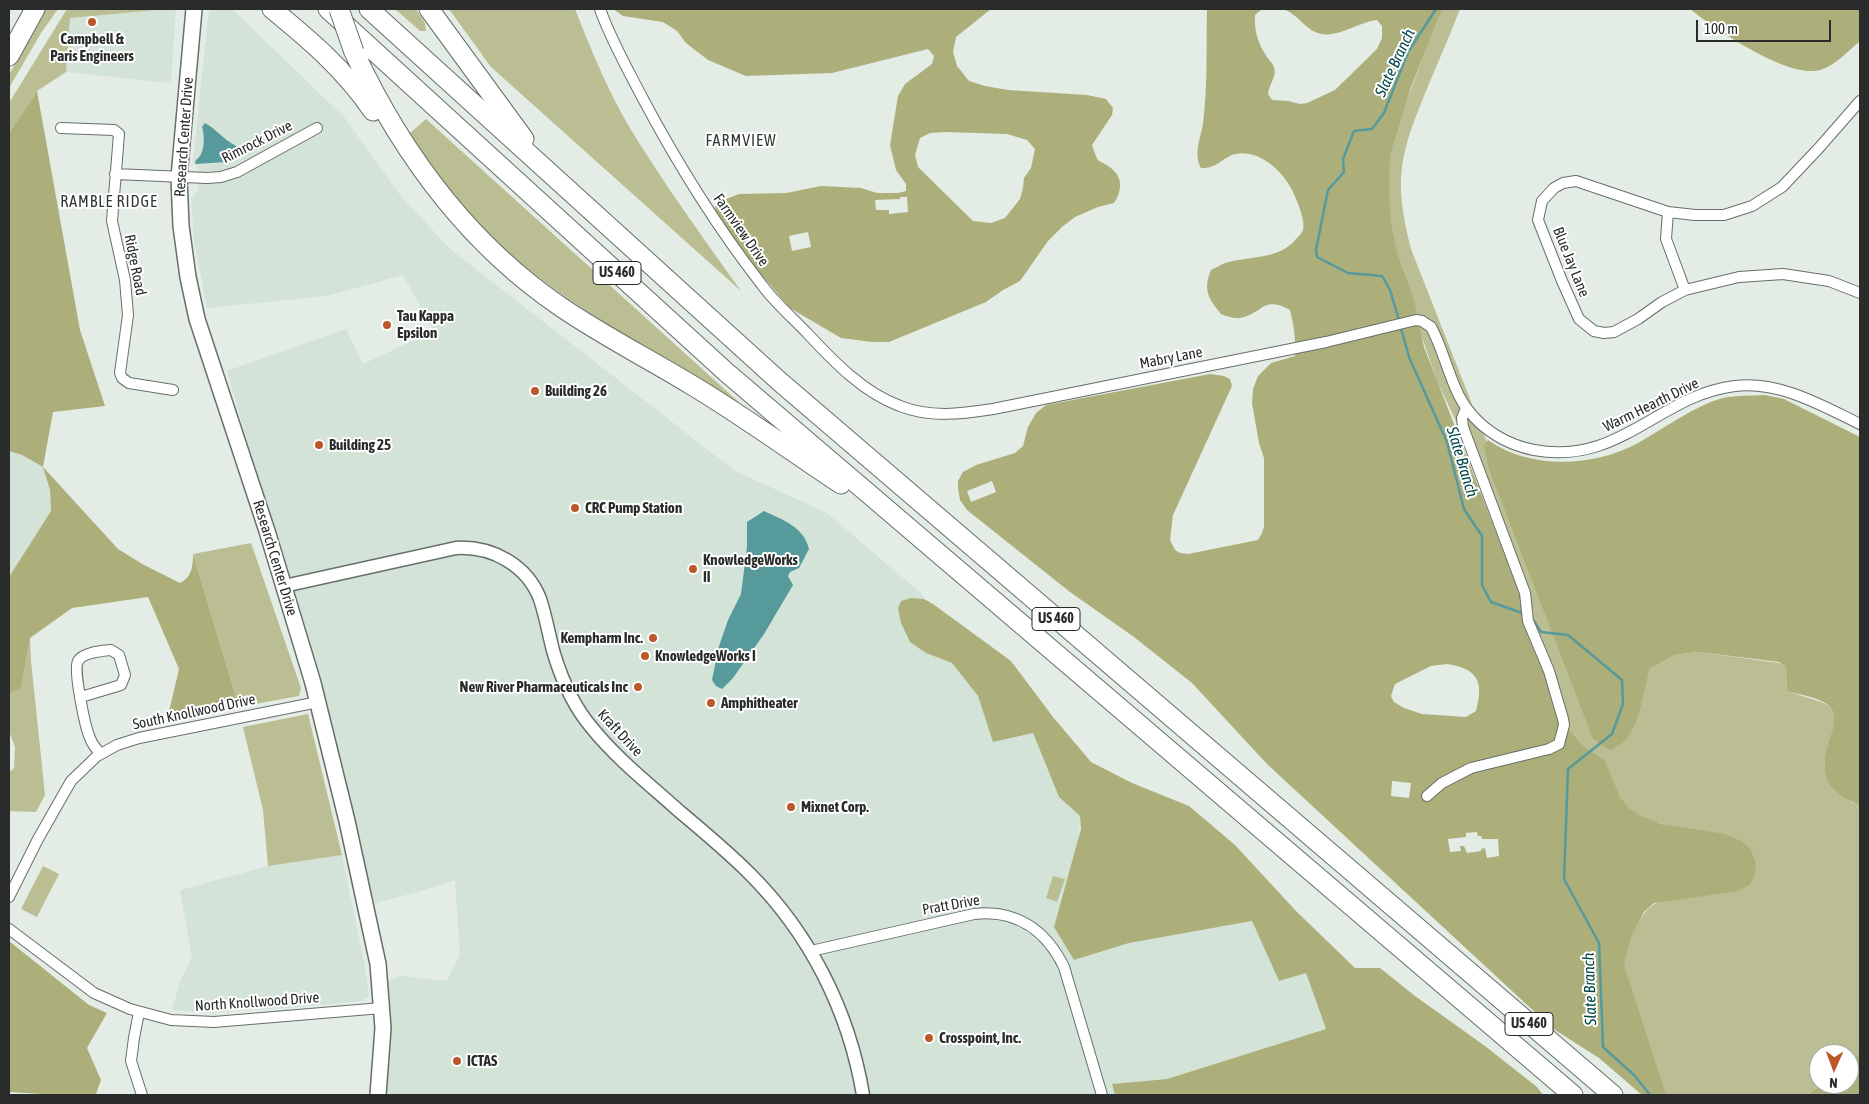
<!DOCTYPE html>
<html>
<head>
<meta charset="utf-8">
<style>
  body { margin:0 }
  #map { position:relative; width:1869px; height:1104px; overflow:hidden; background:#e3ece5; font-family:"Asap Condensed",sans-serif }
  canvas { display:block }
  .frame { position:absolute; inset:0; border:10px solid #292c2a; pointer-events:none }
  .north { position:absolute; left:1809px; top:1044px; width:50px; height:50px; box-sizing:border-box; background:#fff; border:1px solid #a9abaa; border-radius:50%; rotate:182deg; font-size:14px; font-weight:700; line-height:20px; text-align:center; color:#292c2a }
  .north::after { content:''; display:block; margin:auto; width:18px; height:22px; background:#bd572a; clip-path:polygon(50% 0,100% 100%,50% 72%,0 100%) }
  .scale { position:absolute; left:1696px; top:20px; width:135px; height:22px; box-sizing:border-box; border:2px solid #292c2a; border-top:0; padding-left:6px; font-size:15px; line-height:18px; white-space:nowrap; color:#292c2a; -webkit-text-stroke:4px #fff; paint-order:stroke }
</style>
</head>
<body>
<div id="map">
<canvas width="1869" height="1104"></canvas>
<div class="frame"></div>
<div class="north">N</div>
<div class="scale">100 m</div>
</div>
<script>
const c = document.querySelector('canvas').getContext('2d');
c.lineJoin = 'round';
function fillPath(path, color) { c.fillStyle = color; c.fill(path, 'evenodd'); }
function strokePath(path, color, width, dash) { c.strokeStyle = color; c.lineWidth = width; c.lineCap = dash ? 'butt' : 'round'; c.setLineDash(dash || []); c.stroke(path); }
function write(font, color, halo, rows, align = 'center') {
  c.font = font + ' "Asap Condensed",sans-serif'; c.lineWidth = 4; c.setLineDash([]); c.textBaseline = 'middle'; c.strokeStyle = halo; c.fillStyle = color; for (const [text, x, y, turn = 0] of rows) {
    c.save(); c.translate(x, y); c.rotate((+turn || 0) * Math.PI / 180); c.textAlign = isNaN(turn) ? turn : align; if (halo) c.strokeText(text, 0, 0); c.fillText(text, 0, 0); c.restore();
  }
}
fillPath(new Path2D(`
  M168 9H176L171 83 66 72 70 18Z
  M209 9H232L344 117 400 195 450 249 735 471 827 513 924 596V599L911 598 926 653 952 663 978 696 993 741 1033 733 1059 797 1080 816 1074 960 1129 943 1252 921 1279 981 1306 973 1326 1029 1167 1079 1112 1084 1115 1095H384L386 982 400 976 447 981 460 954 455 880 418 892 372 904 295 605 227 371 346 329 363 364 434 331 403 275 327 296 207 308 194 240 191 199 198 190 199 168 193 162Z
  M9 451 22 455 43 467 50 491 51 511 9 577Z
  M342 855 365 967 369 996 362 1001 297 1007 206 1013 172 1010 180 982 192 957 180 890 268 866Z`), '#d3e3d7');
fillPath(new Path2D(`
  M45 9H58L41 33 9 88V75Z
  M67 9H168L70 18 66 72 37 91 9 133V103Z
  M395 9H416L425 23 426 31H420Z
  M449 9H575C591 50 608 91 631 130 665 185 703 238 741 291L491 67Z
  M1441 9H1460C1450 35 1439 60 1428 86 1416 116 1403 145 1401 177 1400 202 1405 225 1411 249L1560 628 1615 748C1639 729 1641 697 1650 669L1674 655 1699 652 1779 663 1786 666 1787 691 1821 702 1829 706 1834 712 1835 720 1824 764 1851 802 1860 805V1053L1849 1062V1054H1819V1084H1822L1808 1095H1663L1629 1003 1542 642 1533 620 1528 592 1476 464 1437 381 1402 279 1384 198 1387 153ZM1605 762C1610 773 1614 786 1620 797 1641 833 1704 826 1740 840L1664 900C1646 905 1640 920 1631 936Z
  M426 119 763 424C724 398 685 373 645 348 595 316 544 286 500 245 465 213 436 174 409 134Z
  M251 543 301 688 299 696 239 707 193 554Z
  M30 638 31 661 45 795 36 812 9 811V773L14 768 15 747 9 731V694L21 688Z
  M308 714 342 855 268 866 263 810 243 727Z
  M43 866 59 874 37 917 21 909Z
  M1053 876 1065 879 1057 902 1046 898Z`), '#bbbd92');
fillPath(new Path2D(`
  M613 9H991L956 37 953 52 957 66 969 81 985 86 1008 90 1087 95 1106 99 1113 108 1112 115 1092 145C1094 149 1095 156 1098 160 1100 162 1106 164 1108 166 1123 175 1123 190 1114 203L1098 207 1075 217 1062 227 1048 241 1020 281 1003 290 986 302 889 342H872L841 338 790 308 754 266 716 213 715 206 721 201 739 194 786 193 821 186 861 188 877 193H898L906 191V184L896 170 890 145 898 96 905 84 932 64 934 56 928 49 832 73 746 76 708 60 686 43 677 31 663 22 623 16ZM945 132 1007 134 1027 140 1035 149 1031 168 1024 178 1023 188 1020 199 1005 218 991 223 973 221 918 167 915 155 920 138 930 133ZM900 197H907L908 212 889 214V210H876L875 200 900 199ZM808 232 811 247 792 251 789 236Z
  M1207 9H1262L1255 15C1254 31 1258 44 1267 57 1269 60 1273 64 1274 67 1277 77 1269 84 1268 94L1272 100 1288 101 1300 104 1307 103 1335 90 1377 49 1382 38V26L1377 20C1357 22 1335 41 1315 32 1303 26 1296 13 1283 9H1442L1411 87 1390 155 1389 193 1391 223 1397 253 1414 300 1424 347 1522 599 1523 610 1560 719 1582 745 1605 761 1620 797 1629 808 1641 816 1661 824 1725 834 1740 840 1751 850 1756 864 1754 878 1749 885 1738 891 1654 903 1644 912 1631 937 1624 965 1666 1095H1642L1599 1058 1552 1028 1267 764 1192 683 1134 637 1070 592 967 510 960 500 958 488V481L963 472 976 465 1015 453 1023 446 1028 427 1036 413 1046 405 1210 374 1224 376 1230 379 1232 386 1173 515 1170 540 1175 550 1180 553 1188 554 1258 540 1262 533 1264 527V458L1259 443 1252 403 1253 389 1258 376 1271 363 1295 356C1296 340 1294 326 1290 310 1262 295 1263 314 1240 318 1233 319 1227 316 1221 314 1208 298 1203 290 1211 270 1216 268 1220 265 1225 263 1249 256 1279 260 1296 239 1298 237 1302 233 1303 230 1306 221 1296 198 1292 190 1284 174 1267 157 1249 154 1225 149 1222 169 1201 168 1193 154 1201 137 1203 123 1208 85 1206 46 1207 9ZM992 481 996 492 971 502 967 491ZM1447 664C1478 669 1484 681 1476 711L1466 717 1422 714 1404 708 1394 702 1391 696 1395 684 1431 666ZM1392 781 1411 783 1409 798 1391 796ZM1477 832 1478 836H1481L1482 839H1498L1499 856 1487 858 1485 848 1481 849V851L1467 853 1464 846H1460L1461 851 1450 852 1448 839 1466 837V833Z
  M1690 9H1860V41C1849 50 1835 66 1820 70 1788 79 1715 29 1690 9Z
  M37 91 80 330 105 406 53 412 43 467 118 549 144 565 180 583C192 577 193 566 193 554L239 707 167 720 179 669 148 597 72 608 30 638 21 688 9 694V577L51 511 50 490 43 467 22 455 9 451V133Z
  M1765 395 1784 399 1860 437V805C1789 778 1850 727 1830 707 1820 697 1800 695 1787 691L1786 667 1779 662 1699 652 1674 655 1650 669C1642 695 1639 741 1610 750L1593 739 1489 469 1484 446 1488 440C1530 470 1594 467 1638 443 1663 429 1696 405 1723 398 1736 395 1751 396 1765 395Z
  M911 598 924 599 933 604 1011 661 1053 717 1091 762 1132 783 1189 806 1235 845 1296 911 1355 968H1380L1415 996 1485 1046 1537 1087 1543 1095H1115L1112 1084 1167 1079 1326 1029 1306 973 1279 981 1252 921 1129 943 1074 960 1054 927 1081 829 1080 816 1059 797 1033 733 993 742 978 696 952 663 926 653 910 642 901 623 898 608 901 601Z
  M9 941 89 1005 107 1013 87 1048 101 1080 96 1094 60 1095 9 1092Z
  M1860 1053V1095H1808L1822 1084H1849V1062Z`), '#adaf7b');
fillPath(new Path2D(`
  M205 123C214 128 220 135 228 141 233 144 237 146 241 151V154L226 162 195 164 196 160C205 155 205 136 202 127Z
  M764 511C783 520 804 527 809 549L799 568 790 572 788 576 793 585 764 634 733 678 722 689 716 686 712 680 719 646 728 620 741 594 747 547V522Z`), '#569a9c');
strokePath(new Path2D(`
  M1399 320 1390 290 1382 276 1348 273 1317 257 1316 250 1328 190 1344 172 1343 159 1354 131 1372 129 1384 113 1408 52 1436 9
  M1400 325 1409 357 1447 442 1464 509 1482 536V585L1491 602 1525 614
  M1532 618 1541 632 1568 635 1622 680 1623 704 1612 734 1568 769 1564 879 1599 943 1603 1047 1635 1076 1650 1095`), '#569a9c', 2.5);
const minor = new Path2D(`
  M600 9C611 40 627 68 642 97 677 163 716 226 762 285 775 303 793 318 808 334 834 362 864 393 900 406 930 418 961 414 993 409L1326 342 1416 320 1422 321 1431 327C1444 350 1452 391 1468 410 1484 431 1508 445 1534 450 1620 466 1659 395 1735 386 1780 381 1821 405 1860 424
  M1860 101 1818 149 1782 187 1752 206 1724 215H1695L1668 212 1576 181 1563 183 1554 188 1542 201 1538 220 1562 281 1579 319 1594 331 1604 333 1614 332 1638 319 1662 302 1685 290 1739 277 1783 274 1829 281 1860 293
  M61 128 114 130 119 134 112 221 125 280 128 315 120 373 122 378 129 383 173 390
  M115 174 207 178 221 177 237 172 317 128
  M1668 212 1666 239 1685 290
  M81 697 121 685 125 675 119 655 111 650C102 651 83 652 78 661 73 669 85 727 90 738 92 744 96 749 101 754
  M1427 796 1442 783 1471 768 1549 749 1559 744 1564 725 1563 719 1549 671 1528 621 1525 593 1463 427 1462 418 1466 408
  M9 897 38 839 71 781 97 756 117 745 139 738 318 702
  M9 929 94 993 130 1009 171 1020 214 1022 382 1008
  M811 951 974 914C1016 909 1046 930 1064 967L1102 1095
  M139 1012 134 1038 131 1061 142 1095`);
const tertiary = new Path2D(`
  M284 586 456 548C492 546 527 565 540 599 546 617 549 636 554 654 562 680 574 707 592 728 617 759 649 784 679 811 703 831 728 852 750 874 810 934 849 1011 863 1095`);
const secondary = new Path2D(`
  M194 9 179 177 181 226 188 277 197 319 267 531 313 683 347 821 378 964 383 1028 378 1095`);
const motorway = new Path2D(`
  M272 9C311 41 344 69 373 111
  M328 9 726 372 1573 1095
  M369 9 779 381 1613 1095
  M429 9 524 139
  M354 52C402 154 467 243 561 307 602 335 647 358 690 384 742 415 791 451 841 484
  M9 56 35 9`);
strokePath(minor, '#666f69', 12);
strokePath(tertiary, '#666f69', 15);
strokePath(secondary, '#666f69', 18);
strokePath(motorway, '#666f69', 21);
strokePath(minor, '#fff', 10);
strokePath(tertiary, '#fff', 12);
strokePath(secondary, '#fff', 15);
strokePath(motorway, '#fff', 19);
const motorwayBridge = new Path2D(`
  M339 9 354 52`);
strokePath(motorwayBridge, '#666f69', 21, []);
strokePath(motorwayBridge, '#fff', 19);
for (const [x, y, r, color] of [
  [92,22,5,"#bd572a"],
  [387,325,5,"#bd572a"],
  [535,391,5,"#bd572a"],
  [319,445,5,"#bd572a"],
  [575,508,5,"#bd572a"],
  [693,569,5,"#bd572a"],
  [653,638,5,"#bd572a"],
  [645,656,5,"#bd572a"],
  [638,687,5,"#bd572a"],
  [711,703,5,"#bd572a"],
  [791,807,5,"#bd572a"],
  [929,1038,5,"#bd572a"],
  [457,1061,5,"#bd572a"]
]) { const dot = new Path2D(); dot.arc(x, y, r, 0, 2 * Math.PI); c.fillStyle = color; c.fill(dot); strokePath(dot, '#fff', 2); }
for (const [x, y, w] of [
  [617,273,48],
  [1056,619,48],
  [1529,1024,48]
]) { const box = new Path2D(); box.roundRect(x - w / 2, y - 11.5, w, 23, 4); c.fillStyle = '#fff'; c.fill(box); strokePath(box, '#292c2a', 1); }
write('bold 14px', '#292c2a', null, [
  ["US 460",617,273],
  ["US 460",1056,619],
  ["US 460",1529,1024]
]);
write('bold 15px', '#292c2a', '#fff', [
  ["Campbell &",92,39,"center"],
  ["Paris Engineers",92,56,"center"],
  ["Tau Kappa",397,316],
  ["Epsilon",397,333],
  ["Building 26",545,391],
  ["Building 25",329,445],
  ["CRC Pump Station",585,508],
  ["KnowledgeWorks",703,560],
  ["II",703,577],
  ["Kempharm Inc.",643,638,"right"],
  ["KnowledgeWorks I",655,656],
  ["New River Pharmaceuticals Inc",628,687,"right"],
  ["Amphitheater",721,703],
  ["Mixnet Corp.",801,807],
  ["Crosspoint, Inc.",939,1038],
  ["ICTAS",467,1061]
], 'left');
write('15px', '#292c2a', '#fff', [
  ["Research Center Drive",184,137,-86],
  ["Rimrock Drive",257,142,-27],
  ["Farmview Drive",741,230,55],
  ["Blue Jay Lane",1571,262,68],
  ["Ridge Road",135,265,79],
  ["Mabry Lane",1171,358,-11],
  ["Warm Hearth Drive",1651,405,-26],
  ["Research Center Drive",275,558,73],
  ["South Knollwood Drive",194,712,-12],
  ["Kraft Drive",620,733,47],
  ["Pratt Drive",951,905,-10],
  ["North Knollwood Drive",257,1002,-4]
]);
write('italic 16px', '#014547', '#fff', [
  ["Slate Branch",1395,63,-65],
  ["Slate Branch",1462,462,73],
  ["Slate Branch",1590,989,-92]
]);
c.letterSpacing = '1px';
write('16px', '#313933', '#fff', [
  ["FARMVIEW",741,141],
  ["RAMBLE RIDGE",109,202]
]);
c.letterSpacing = '0px';
</script>
</body>
</html>
